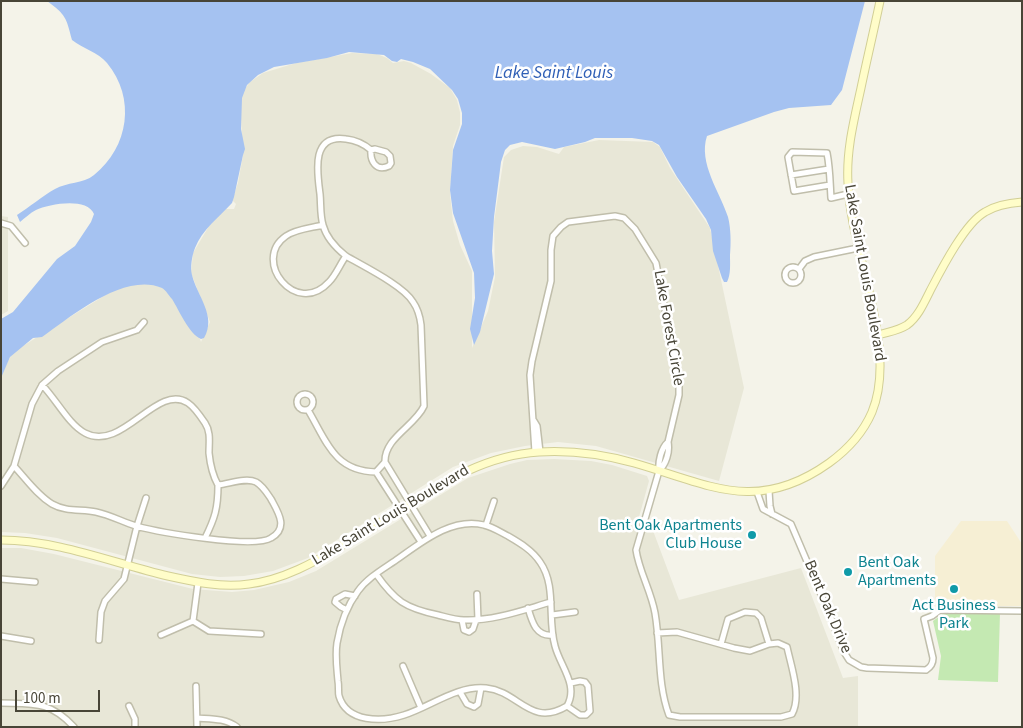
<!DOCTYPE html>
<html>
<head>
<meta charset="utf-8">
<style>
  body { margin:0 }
  #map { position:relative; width:1023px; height:728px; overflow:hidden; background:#f4f3e9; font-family:"Source Sans 3",sans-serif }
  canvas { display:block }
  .frame { position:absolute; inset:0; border:2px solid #484537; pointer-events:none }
  .scale { position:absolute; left:15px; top:690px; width:85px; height:22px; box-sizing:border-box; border:2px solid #484537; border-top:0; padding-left:6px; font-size:15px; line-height:18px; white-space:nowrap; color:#484537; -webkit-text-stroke:4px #fff; paint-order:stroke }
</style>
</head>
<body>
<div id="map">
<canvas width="1023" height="728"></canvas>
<div class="frame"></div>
<div class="scale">100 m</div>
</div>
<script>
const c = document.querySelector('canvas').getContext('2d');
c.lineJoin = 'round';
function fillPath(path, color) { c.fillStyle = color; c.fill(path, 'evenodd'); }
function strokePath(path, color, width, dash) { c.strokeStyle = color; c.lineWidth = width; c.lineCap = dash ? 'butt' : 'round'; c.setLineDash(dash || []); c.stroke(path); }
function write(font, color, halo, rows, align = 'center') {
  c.font = font + ' "Source Sans 3",sans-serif'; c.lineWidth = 5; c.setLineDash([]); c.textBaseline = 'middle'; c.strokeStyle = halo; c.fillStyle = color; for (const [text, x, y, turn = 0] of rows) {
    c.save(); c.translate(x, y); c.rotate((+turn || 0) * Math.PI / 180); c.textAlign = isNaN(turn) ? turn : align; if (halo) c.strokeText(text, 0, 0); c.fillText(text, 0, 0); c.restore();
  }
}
fillPath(new Path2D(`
  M352 53 377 54 387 58 393 63 404 61 411 63 431 74 450 88 457 100 460 112V125L453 146 450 194 453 221 460 245 472 271V348L488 311 495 277 494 222 504 157 511 150 523 146 537 147 559 154 564 147 599 140 653 142 660 147 670 168 710 228 744 388 719 481 596 446 558 442 525 446 491 453 453 467 308 558 273 571 244 576 220 577 192 574 57 538 25 533 1 532V374L13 352 112 291 142 280 165 289 197 331 201 342 210 322 191 273 193 253 209 226 220 214 226 209H234L236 204 232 200 238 183 243 155 240 101 244 90 250 82 263 73 296 63Z
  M1 216 8 217V311L1 315Z
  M554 459 591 461 612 465 647 476 649 481 639 517 649 520 679 600 801 568 843 678 858 676V727H1V548H21L54 554 193 589 232 592 254 590 289 582 316 571 468 478 510 464 527 460Z`), '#e8e7d7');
fillPath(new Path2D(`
  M961 521H1007L1022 544V606H935V556Z`), '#f6efd4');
fillPath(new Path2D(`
  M944 613H1000L998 682 938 680 941 656 933 621Z`), '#c4e9b2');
fillPath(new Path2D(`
  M47 1H865L842 90 831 105 789 108 774 112 707 136C698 163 720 192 728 217 731 229 731 243 730 255 730 265 731 274 727 282H724L722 278 713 251 711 230 706 219 677 177 659 145 652 141 632 138H595L585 142 555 149 522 142 510 145 505 150 501 162 494 217 492 251 494 274 480 332 474 345 470 329 475 298 474 273 453 213 450 190 453 150 462 124V113L458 99 452 90 430 69 413 62 401 59 397 62 392 61 384 55 349 52 327 58 274 67 258 75 247 85 242 98 241 129 245 149 243 155 234 197 232 203C219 217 202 230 195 248 192 255 190 268 192 275 197 296 217 316 204 338L201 339C189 334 179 310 172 299 169 296 166 290 162 288 124 272 72 316 42 337L33 338 10 357 1 378V319L13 312 57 259 75 246 91 222 94 214C87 197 49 204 36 210 30 213 25 218 20 222L17 215C30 207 42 196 55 189 67 182 83 184 94 175 129 147 136 98 107 63 98 52 83 49 72 40 66 17 66 15 47 1Z`), '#a5c2f1');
const street = new Path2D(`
  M375 149 386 152 390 156 391 163 389 166C376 172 370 161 371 150Z
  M371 150C364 144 355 140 346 139 311 134 317 171 320 194 321 204 320 215 323 225 326 237 336 248 346 256 363 266 404 286 413 302 418 309 420 317 421 325L424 406C415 426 384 438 385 462L430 536
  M791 175 829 169
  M830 185 794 191 788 157 792 152 827 153C830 168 830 183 831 198L848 194
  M1 223 11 226 25 243
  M323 225C311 228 296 229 286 236 251 260 296 318 329 282 336 275 340 264 346 256
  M785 275a8 8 0 1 1 16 0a8 8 0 1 1-16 0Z
  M799 269 805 261 814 257 858 248
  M42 385C56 399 69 425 85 433 122 453 157 382 188 403 194 407 201 417 205 423 211 432 209 442 209 453 210 463 213 476 218 485
  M297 402a8 8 0 1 1 16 0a8 8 0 1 1-16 0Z
  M308 410C327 442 334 471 376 472L385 462
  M534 421 537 426 540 452
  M535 452 530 375 532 361 551 281V250L553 236 561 227 568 222 615 216 624 218 635 229 656 263 679 382V395L668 442C670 452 666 464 659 471
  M14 466C26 479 37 495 52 504 66 512 81 509 96 512 110 515 123 522 136 526 158 532 254 549 271 538 289 528 278 512 271 499 267 493 263 486 256 482 246 477 229 484 218 485 218 508 215 518 205 538
  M376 472 421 542
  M1 486 14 466 32 404 42 385 58 371 102 342 137 330 144 322
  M769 491 770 506 772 514
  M757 492 763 509 791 524 829 613 844 652 849 660 861 667 867 668 926 670C931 667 933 664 933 658L924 619 932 616 940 610 1022 611
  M486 525 494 501
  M376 574C395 601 405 608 438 615 446 617 456 620 464 620 494 621 523 610 551 602
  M1 579 35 582
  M477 594 478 620
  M528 608C532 622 536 637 553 635
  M347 610 341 607 335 602 336 599 345 594 355 596
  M552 615 575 612
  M462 620 464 630 469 632 473 629 476 620
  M193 621 209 631 261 634
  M193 621 198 583
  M657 633 677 632 734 648 750 651 769 644 778 643 787 647C791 666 802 696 792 714L781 717H680L669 715C657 683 661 647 655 613 651 591 639 571 636 550L659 471C658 462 661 448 668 442
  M161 635 193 621
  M1 636 31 641
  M99 640 101 612 105 601 124 579 137 526 146 498
  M721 644 728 619 745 612 756 613 761 618 769 644
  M403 666 421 708
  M196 686 197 727
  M460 692 467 704 474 707 478 704 481 688
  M1 703C34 704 50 701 74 727
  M129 706 135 719V727
  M567 706C579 685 560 666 555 646 547 619 557 586 540 562 532 550 520 543 508 536 500 532 493 527 484 525 453 517 423 541 399 558 385 568 368 577 358 591 347 606 340 625 337 643 335 656 337 669 338 681 339 686 338 692 339 696 347 723 382 722 404 715 430 707 457 685 486 688 519 691 530 728 567 706L580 715H586L590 711 588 686 585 682 580 681 571 683
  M197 718C210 719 226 718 237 727`);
const secondary = new Path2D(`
  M878 335C887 332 898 331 907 325 918 317 924 303 930 291 941 270 965 223 985 212 996 205 1009 203 1022 202
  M1 540C58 540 113 563 168 576 195 582 222 588 249 584 283 580 315 562 343 545 363 533 383 521 402 509 445 481 487 455 539 452 572 450 602 454 634 463 708 484 756 515 829 463 847 450 863 433 872 412 899 347 850 252 848 183 846 151 854 120 861 88 867 59 874 30 880 1`);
strokePath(street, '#c0beab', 8);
strokePath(secondary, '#d2cf96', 9);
strokePath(street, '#fff', 5);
strokePath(secondary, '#fffdc9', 7);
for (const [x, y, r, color] of [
  [752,535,5,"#0f9aa8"],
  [848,572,5,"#0f9aa8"],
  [954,589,5,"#0f9aa8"]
]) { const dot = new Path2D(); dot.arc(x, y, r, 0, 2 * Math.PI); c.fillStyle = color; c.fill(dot); strokePath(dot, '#fff', 2); }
write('16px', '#484537', '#fff', [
  ["Lake Saint Louis Boulevard",864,273,80],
  ["Lake Forest Circle",668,328,80],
  ["Lake Saint Louis Boulevard",391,516,-31],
  ["Bent Oak Drive",827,607,67]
]);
write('16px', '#0d838f', '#fff', [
  ["Bent Oak Apartments",742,526],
  ["Club House",742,544],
  ["Bent Oak",858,563,"left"],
  ["Apartments",858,581,"left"],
  ["Act Business",954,606,"center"],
  ["Park",954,624,"center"]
], 'right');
write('italic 18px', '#2f5fb6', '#fff', [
  ["Lake Saint Louis",554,74]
]);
</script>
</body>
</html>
